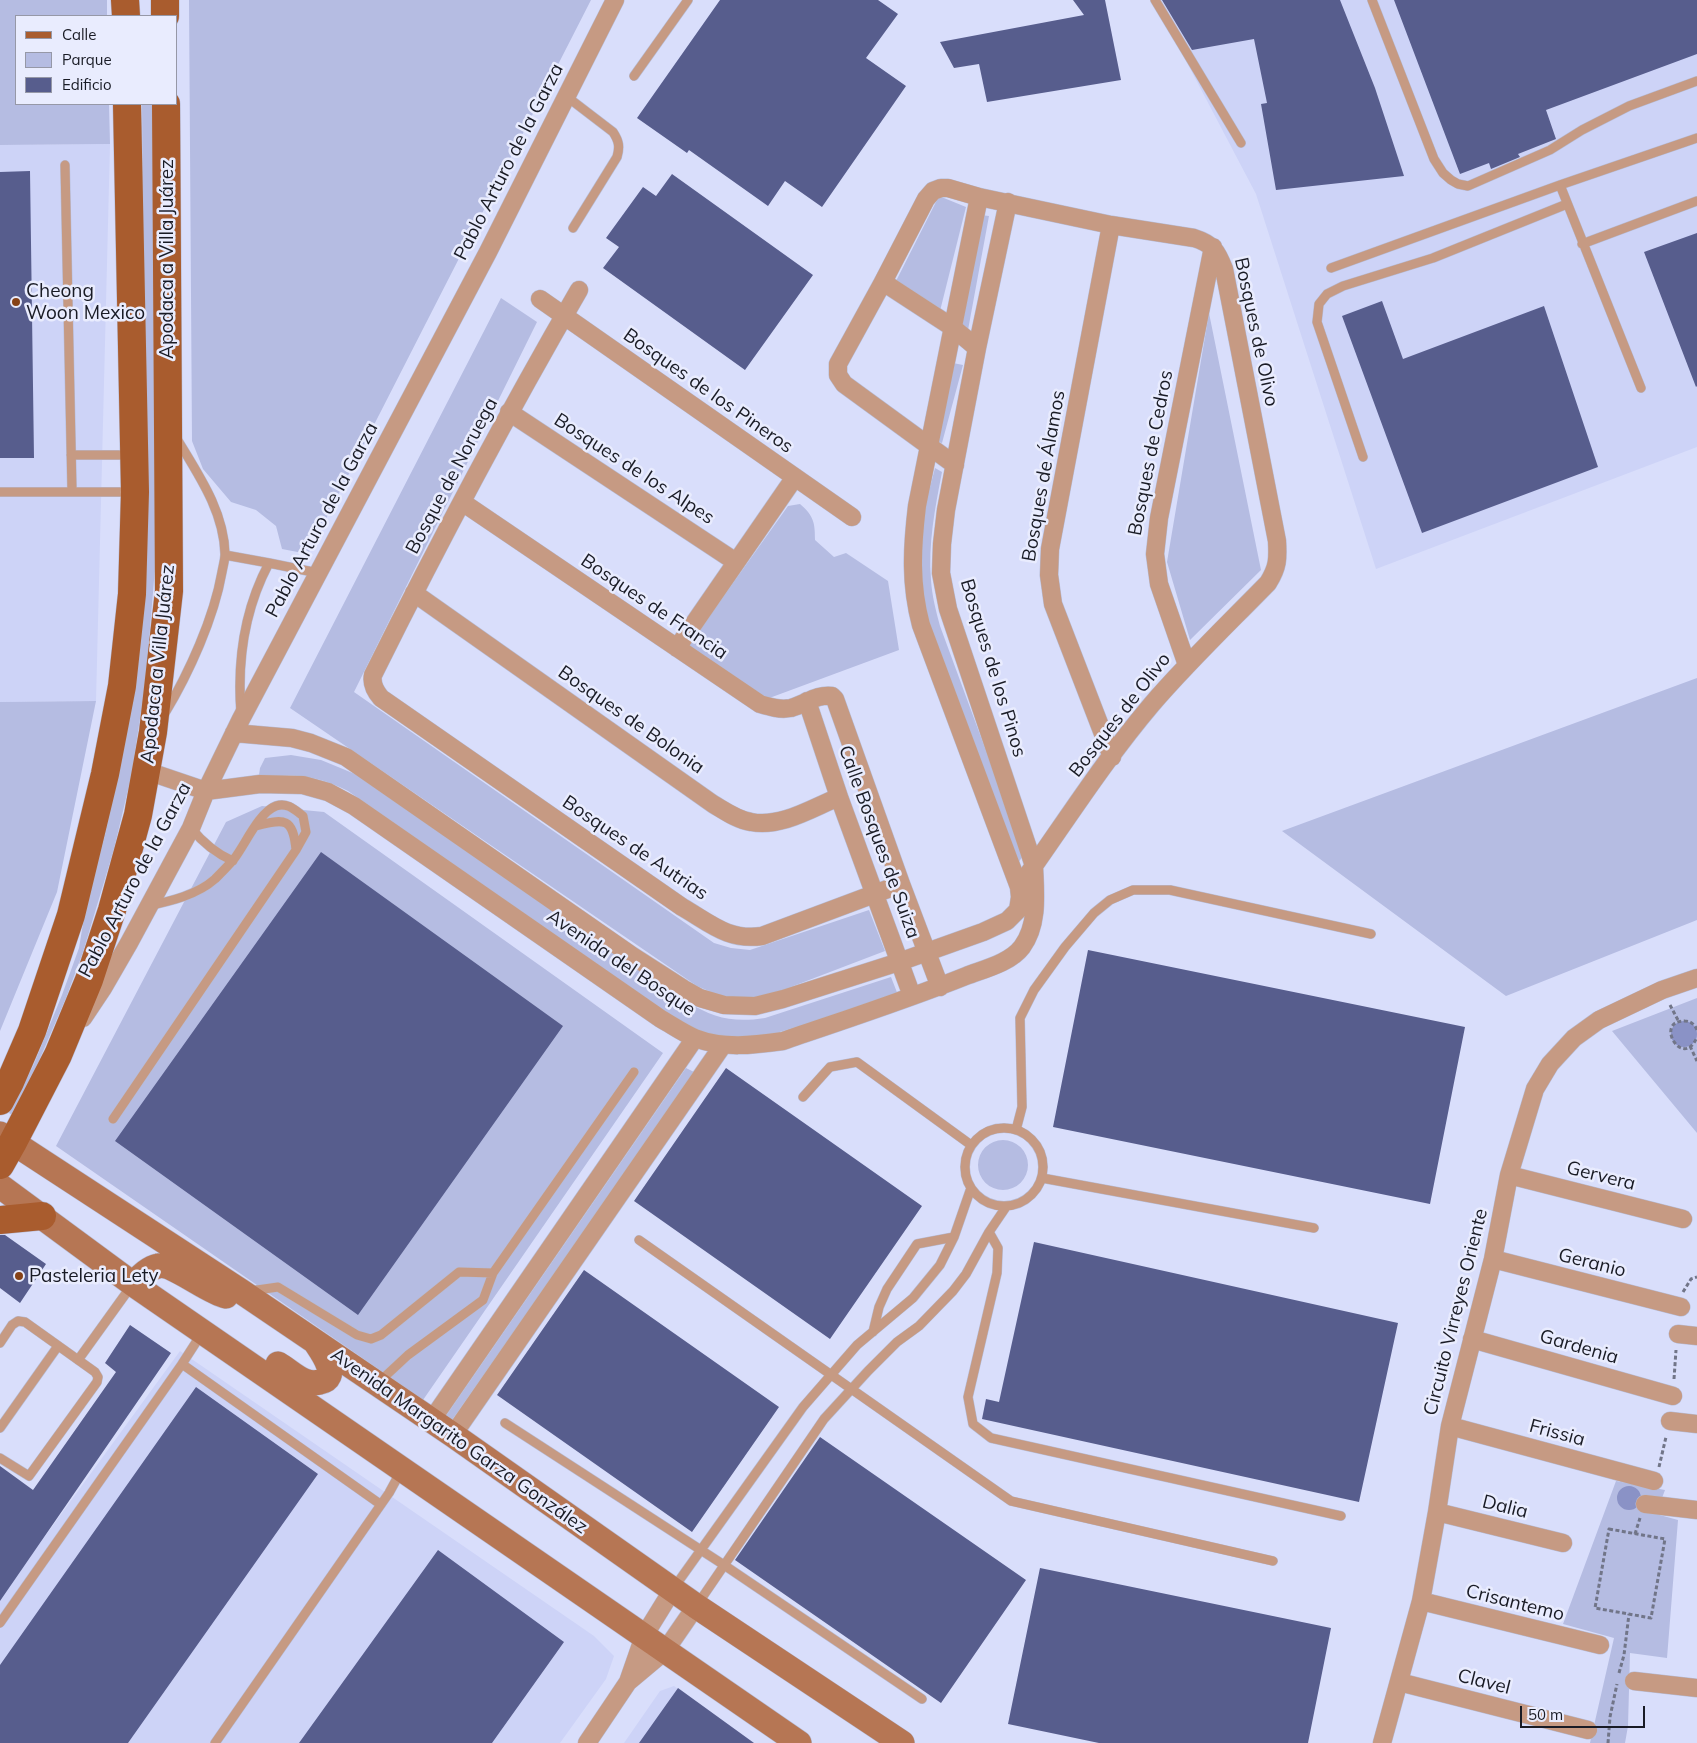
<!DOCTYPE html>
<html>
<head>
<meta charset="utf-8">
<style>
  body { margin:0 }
  #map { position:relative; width:1697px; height:1743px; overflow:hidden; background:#d9defb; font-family:Mulish,sans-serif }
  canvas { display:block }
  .legend { position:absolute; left:15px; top:15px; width:162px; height:90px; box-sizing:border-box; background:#e9ecfe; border:1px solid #9698a7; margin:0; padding:6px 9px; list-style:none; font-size:15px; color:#191b25 }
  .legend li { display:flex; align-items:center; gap:10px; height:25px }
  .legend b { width:25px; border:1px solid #9698a7 }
  .scale { position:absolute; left:1520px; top:1706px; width:125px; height:22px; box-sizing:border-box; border:2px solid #191b25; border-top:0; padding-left:6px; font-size:15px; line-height:18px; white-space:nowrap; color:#191b25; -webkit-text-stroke:4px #e9ecfe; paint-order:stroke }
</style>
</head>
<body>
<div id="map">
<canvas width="1697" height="1743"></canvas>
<ul class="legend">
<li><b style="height:6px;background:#a95c2e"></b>Calle</li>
<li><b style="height:14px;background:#b5bce2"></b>Parque</li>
<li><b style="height:14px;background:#575d8d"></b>Edificio</li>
</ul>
<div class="scale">50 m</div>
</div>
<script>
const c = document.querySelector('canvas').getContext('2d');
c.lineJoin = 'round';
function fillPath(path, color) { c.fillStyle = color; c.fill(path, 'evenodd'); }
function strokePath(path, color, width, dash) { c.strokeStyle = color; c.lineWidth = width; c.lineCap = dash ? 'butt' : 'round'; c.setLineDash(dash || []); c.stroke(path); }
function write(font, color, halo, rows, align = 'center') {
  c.font = font + ' Mulish,sans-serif'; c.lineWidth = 5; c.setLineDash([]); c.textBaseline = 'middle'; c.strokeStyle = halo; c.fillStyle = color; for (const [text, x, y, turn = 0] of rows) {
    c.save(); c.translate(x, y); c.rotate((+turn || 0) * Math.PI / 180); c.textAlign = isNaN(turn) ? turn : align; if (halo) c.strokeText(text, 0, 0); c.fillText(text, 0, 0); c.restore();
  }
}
fillPath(new Path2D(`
  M1154 0H1697V447L1376 569 1256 194Z
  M110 144 96 701 0 702V145Z
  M180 1351 594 1636 614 1656 606 1679 560 1743H0V1598Z
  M674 1686 754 1743H624L660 1691Z`), '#cdd3f7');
fillPath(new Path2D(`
  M0 0H107V16H16V104H109L110 144 0 145Z
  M189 0H591L308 554 282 549 276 526 256 510 231 502 203 469 192 441Z
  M142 104H154L156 556 146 677 132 773 114 849 83 952 66 998 38 1063 12 1115 9 1113 33 1066 62 995 79 948 86 905 105 835 125 743 138 642 144 392Z
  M939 196 966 207 940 311 895 283Z
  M981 215 989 216 968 330 961 327Z
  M501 298 537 322 354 692 714 943 731 948 750 950 869 910 885 951 762 998H735L718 995 697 986 290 708Z
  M1209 313 1261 570 1190 640 1167 562Z
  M953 363 963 365 942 443 935 441Z
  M935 468 942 472C935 508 928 544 931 580 932 596 936 611 940 626L1024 854 1017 865 930 630C921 592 919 556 924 517 926 501 931 484 935 468Z
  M800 504C814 516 815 523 815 540L834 557 846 553 888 581 899 650 764 700 686 649 788 506Z
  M1697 678V920L1506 996 1282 831Z
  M96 701 57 892 0 1031V702Z
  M291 755 321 760 355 774 687 1002C714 1018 733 1023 765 1018L891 977 898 995 767 1036 740 1039 694 1032 673 1019 348 791C314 774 296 775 259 775L260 768 265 758Z
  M262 806 324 812 663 1053 423 1400 56 1146 226 822Z
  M1697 998V1133L1612 1031Z
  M686 1068 696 1073 447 1427 441 1423Z
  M978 1165a25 25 0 1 1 50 0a25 25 0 1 1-50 0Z
  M1616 1481 1665 1490 1656 1514 1678 1520 1667 1658 1630 1653 1628 1726 1625 1743H1590L1614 1638 1563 1624Z`), '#b5bce2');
fillPath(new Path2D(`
  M1671 1034a13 13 0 1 1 26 0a13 13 0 1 1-26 0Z
  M1617 1498a12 12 0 1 1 24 0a12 12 0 1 1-24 0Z`), '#8a92c6');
fillPath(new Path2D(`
  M720 0H878L898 14 866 58 906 86 822 207 785 181 768 206 689 150 687 153 637 118Z
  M1073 0H1105L1121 80 987 102 979 64 954 68 940 42 1084 15Z
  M1162 0H1340L1375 88 1404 176 1276 190 1261 104 1267 103 1254 39 1192 50Z
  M1394 0H1697V54L1546 110 1556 139 1518 154 1520 157 1491 169 1489 163 1460 174Z
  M30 171 34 458H0V172Z
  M672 174 813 275 745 370 603 268 619 247 606 238 643 187 656 196Z
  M1697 233V386L1696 387 1644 252Z
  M1382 301 1403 359 1544 306 1598 467 1422 533 1342 316Z
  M321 852 563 1026 358 1315 115 1141Z
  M1088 950 1465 1027 1430 1204 1053 1127Z
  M726 1068 922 1206 830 1339 634 1201Z
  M0 1235H5L46 1264 20 1303 0 1288Z
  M1034 1242 1398 1323 1359 1502 982 1419 986 1399 999 1402Z
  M584 1270 779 1407 692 1532 497 1395Z
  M130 1325 171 1353 0 1601V1466L33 1490 116 1372 105 1363Z
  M196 1387 318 1474 128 1743H0V1665Z
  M820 1437 1026 1580 941 1703 735 1560Z
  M438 1550 564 1642 492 1743H299Z
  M1040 1568 1331 1628 1308 1743H1099L1008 1724Z
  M678 1688 754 1743H639Z`), '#575d8d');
const service = new Path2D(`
  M1155 0 1241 143
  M1372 0 1434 159 1443 173 1451 180 1458 184 1468 186 1550 150 1582 130 1629 106 1697 81
  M634 76 688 0
  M566 96 613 132C619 141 620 147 617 157L573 228
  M65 165 72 491
  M1560 185 1641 388
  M1582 244 1697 201
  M1331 268 1560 185 1697 138
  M71 455H131
  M1363 457 1317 322 1319 304 1327 294 1343 286 1433 258 1567 204
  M0 492H132
  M225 555 269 563
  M165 713C189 673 214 618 222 572 223 566 225 560 225 554 224 511 198 474 177 439
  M241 713C237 661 244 610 269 563L318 573
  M256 826C285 818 293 818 296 850
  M191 828C203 843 215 853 233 861
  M803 1097 830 1067 857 1062 971 1145
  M113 1119 296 850 306 832 303 816C295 810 287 802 276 806 259 812 245 845 234 859 228 866 221 873 215 879 197 895 171 901 148 906
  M965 1167a39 39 0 1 1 78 0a39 39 0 1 1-78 0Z
  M1016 1130 1022 1107 1020 1018 1034 990 1065 947 1094 913 1110 900 1133 890H1170L1371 934
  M1042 1178 1314 1228
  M989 1232 998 1248 997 1273 968 1397 973 1424 991 1438 1341 1516
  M639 1240 1011 1501 1273 1561
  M250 1291 278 1287 357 1335 371 1339 381 1335 459 1272 493 1273
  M873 1332 879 1307 887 1289 917 1244 954 1237
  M0 1343 12 1325 18 1321 25 1322 95 1372 98 1377 97 1382 29 1476 0 1458
  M78 1360 132 1285
  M182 1364 202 1333
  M379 1382 408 1355 483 1300 493 1273 634 1072
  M505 1423 724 1565 922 1699
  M0 1428 58 1346
  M673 1589 803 1407 857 1345 913 1298 940 1265 954 1237 971 1188
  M697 1605 824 1419 868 1371 897 1342 919 1326 953 1291 966 1274 989 1232 1006 1207
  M0 1623 182 1364 380 1504
  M215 1743 389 1493 401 1471`);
const minor = new Path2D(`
  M1111 225 1050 549 1049 575 1053 604 1112 757
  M883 282 952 327 977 348
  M579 290C506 416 438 544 373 675 371 684 375 691 381 698L682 907C710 923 728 941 762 936L901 884
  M540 299 852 517
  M509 412 736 562
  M955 465 844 384 838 375V364L883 282 926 199 933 191 941 188H948L979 197 1111 225 1194 238C1213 244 1217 251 1224 269L1277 541C1278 559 1278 567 1268 583 1229 623 1189 661 1152 704 1107 757 1069 816 1029 873
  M462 502 760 704C770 707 780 710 791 708 806 704 816 694 832 696L835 699 901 884 940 987
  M414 593 713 804C725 811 737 820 751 822 781 828 812 808 839 797
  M677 648 795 477
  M1187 665 1159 584 1155 554 1159 518 1213 247
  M807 701 839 797 912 996
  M234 733 292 738 311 743 346 757 631 955 684 989 700 998 724 1005 755 1006 783 999 899 962 983 932 1007 921 1018 910 1020 897 1019 887 921 625C910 584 912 548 917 506L979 197
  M147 771 206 791 260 784 303 785 328 792 354 806 661 1019C672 1025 683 1033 695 1038 723 1049 754 1045 783 1041 844 1020 906 1000 966 976 984 969 1010 963 1022 947 1039 924 1035 892 1034 866L948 609 941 573 942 544 946 510 977 348 1008 202
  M83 1018 103 988 129 943 191 828 206 791 241 719 488 252 615 0
  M1509 1175 1683 1219
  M1493 1259 1681 1307
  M1678 1334 1697 1336
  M1472 1339 1673 1396
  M431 1421 695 1038
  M1670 1421 1697 1424
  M1450 1426 1654 1481
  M453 1435 723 1045
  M1645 1504 1697 1510
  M1437 1512 1563 1543
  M1421 1601 1600 1645
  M1634 1681 1697 1688
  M628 1682 665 1651 696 1606
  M1399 1682 1588 1730
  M587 1743 628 1682 644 1636 673 1589
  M1382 1743 1421 1601 1437 1512 1450 1426 1493 1259 1509 1175 1535 1089 1550 1064 1574 1038 1599 1020 1662 990 1697 978`);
const secondary = new Path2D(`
  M0 1134 242 1292 453 1435 696 1606 902 1743
  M0 1186 133 1284 799 1743
  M133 1284C140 1277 148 1268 158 1266 172 1262 207 1292 226 1296
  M278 1364C287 1369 296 1378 305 1381 309 1383 316 1383 320 1382 341 1378 322 1352 316 1343`);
const primary = new Path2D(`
  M125 0 126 16
  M165 0V16
  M0 1101 10 1082 32 1031 71 915 105 774 122 686 132 594 135 492 127 104
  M0 1165 13 1142 58 1055 89 980 112 910 138 815 153 732 169 591 166 104
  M0 1220 42 1216`);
strokePath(service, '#b6bbd4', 10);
strokePath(minor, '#b6bbd4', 19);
strokePath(secondary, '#b6bbd4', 26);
strokePath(primary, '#b6bbd4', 29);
strokePath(new Path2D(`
  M1670 1005 1679 1022
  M1697 1030C1695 1025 1691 1021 1685 1021 1653 1020 1683 1071 1697 1037
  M1690 1046 1697 1061
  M1683 1292 1691 1279 1697 1277
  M1674 1379 1676 1350
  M1659 1467 1666 1437
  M1609 1529 1665 1539 1651 1618 1595 1608Z
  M1635 1534 1640 1518
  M1619 1673 1624 1655 1629 1614
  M1608 1743 1610 1717 1617 1684`), '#717588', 3, [4, 2.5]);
strokePath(service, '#c69a83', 9);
strokePath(minor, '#c69a83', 18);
strokePath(secondary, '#b67654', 25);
strokePath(primary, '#a95c2e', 28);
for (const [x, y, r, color] of [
  [16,302,5,"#864217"],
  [19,1276,5,"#864217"]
]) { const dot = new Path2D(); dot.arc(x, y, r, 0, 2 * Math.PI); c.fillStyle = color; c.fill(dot); strokePath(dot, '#e9ecfe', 2); }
write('19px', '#191b25', '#e9ecfe', [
  ["Pablo Arturo de la Garza",509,162,-63],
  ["Apodaca a Villa Juárez",167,259,-90],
  ["Bosques de Olivo",1256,332,78],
  ["Bosques de los Pineros",708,391,35],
  ["Bosques de Cedros",1151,453,-79],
  ["Bosques de los Alpes",634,469,33],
  ["Bosque de Noruega",452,476,-62],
  ["Bosques de Álamos",1044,476,-80],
  ["Pablo Arturo de la Garza",322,520,-62],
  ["Bosques de Francia",654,607,34],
  ["Apodaca a Villa Juárez",158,664,-84],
  ["Bosques de los Pinos",993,668,73],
  ["Bosques de Olivo",1120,715,-52],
  ["Bosques de Bolonia",631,720,35],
  ["Calle Bosques de Suiza",879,842,70],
  ["Bosques de Autrias",635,848,34],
  ["Pablo Arturo de la Garza",135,880,-62],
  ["Avenida del Bosque",621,963,34],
  ["Gervera",1601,1176,14],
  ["Geranio",1592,1263,14],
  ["Circuito Virreyes Oriente",1456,1312,-76],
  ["Gardenia",1579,1347,16],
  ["Frissia",1557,1433,15],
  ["Avenida Margarito Garza González",459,1441,35],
  ["Dalia",1505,1507,14],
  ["Crisantemo",1515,1603,14],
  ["Clavel",1484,1682,14]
]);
write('19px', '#191b25', '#e9ecfe', [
  ["Cheong",26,291],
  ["Woon Mexico",26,313],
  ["Pasteleria Lety",29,1276]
], 'left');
</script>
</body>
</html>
